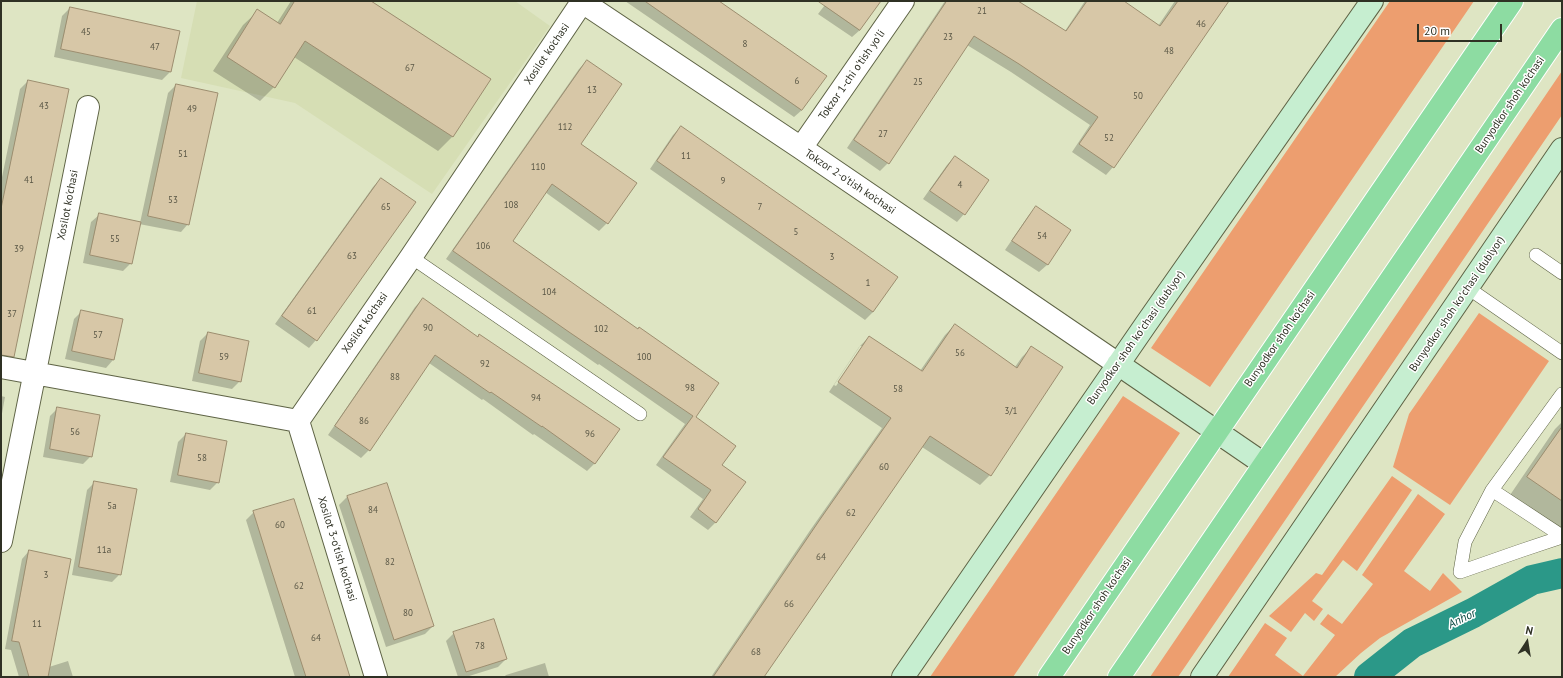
<!DOCTYPE html>
<html>
<head>
<meta charset="utf-8">
<style>
  body { margin:0 }
  #map { position:relative; width:1563px; height:678px; overflow:hidden; background:#dee5c3; font-family:"PT Sans",sans-serif }
  canvas { display:block }
  .frame { position:absolute; inset:0; border:2px solid #2f3124; pointer-events:none }
  .north { position:absolute; left:1507px; top:622px; width:40px; height:40px; -webkit-text-stroke:3px #fff; paint-order:stroke; rotate:12deg; font-size:11px; font-weight:700; line-height:16px; text-align:center; color:#2f3124 }
  .north::after { content:''; display:block; margin:auto; width:14px; height:18px; background:#2f3124; clip-path:polygon(50% 0,100% 100%,50% 72%,0 100%) }
  .scale { position:absolute; left:1417px; top:24px; width:85px; height:18px; box-sizing:border-box; border:2px solid #2f3124; border-top:0; padding-left:5px; font-size:12px; line-height:14px; white-space:nowrap; color:#2f3124; -webkit-text-stroke:3px #fff; paint-order:stroke }
</style>
</head>
<body>
<div id="map">
<canvas width="1563" height="678"></canvas>
<div class="frame"></div>
<div class="north">N</div>
<div class="scale">20 m</div>
</div>
<script>
const c = document.querySelector('canvas').getContext('2d');
c.lineJoin = 'round';
function fillPath(path, color) { c.fillStyle = color; c.fill(path, 'evenodd'); }
function strokePath(path, color, width, dash) { c.strokeStyle = color; c.lineWidth = width; c.lineCap = dash ? 'butt' : 'round'; c.setLineDash(dash || []); c.stroke(path); }
function write(font, color, halo, rows, align = 'center') {
  c.font = font + ' "PT Sans",sans-serif'; c.lineWidth = 3; c.setLineDash([]); c.textBaseline = 'middle'; c.strokeStyle = halo; c.fillStyle = color; for (const [text, x, y, turn = 0] of rows) {
    c.save(); c.translate(x, y); c.rotate((+turn || 0) * Math.PI / 180); c.textAlign = isNaN(turn) ? turn : align; if (halo) c.strokeText(text, 0, 0); c.fillText(text, 0, 0); c.restore();
  }
}
fillPath(new Path2D(`
  M197 1H515L550 26 432 194 295 103 181 78Z`), '#d6deb4');
fillPath(new Path2D(`
  M1390 1H1474L1210 387 1151 348Z
  M1562 71V115L1178 677H1150Z
  M1479 313 1549 361 1450 505 1393 467 1409 414Z
  M1123 396 1180 433 1013 677H930Z
  M1392 476 1412 490 1357 571 1343 560 1312 601 1323 609 1314 621 1305 613 1291 632 1269 616 1316 573 1322 575Z
  M1418 494 1445 514 1404 571 1430 591 1443 573 1462 592 1380 638 1361 653 1335 677H1228L1265 623 1287 638 1275 655 1303 676 1335 635 1320 624 1328 614 1342 624 1373 584 1362 575Z`), '#ed9e6f');
fillPath(new Path2D(`
  M291 1H370L490 79 452 137 438 151 294 57 274 87 260 101 213 71 243 25 258 11 277 23Z
  M625 1H717L802 110 794 117Z
  M828 1H880L860 30 852 37 818 14Z
  M945 1H1016L1065 31 1085 1H1123L1158 26 1175 1H1228L1113 167 1106 175 1072 152 1090 125 1011 72 967 45 888 163 880 171 847 148Z
  M70 8 170 72 162 80 54 57 62 16Z
  M587 61 579 144 607 223 599 231 545 192 511 241 694 417 721 466 716 522 708 530 690 517 703 499 656 465 685 424 599 364 598 365 446 259 579 69Z
  M28 81 1 343V182L20 89Z
  M176 85 188 224 181 232 139 224 131 263 123 271 83 263 91 222 99 215 140 223 168 93Z
  M681 127 873 312 865 320 650 169 673 135Z
  M955 157 964 214 957 222 923 199 947 165Z
  M381 179 316 340 309 348 275 324 373 187Z
  M1036 208 1070 231 1047 265 1039 272 1005 250 1029 215Z
  M423 299 477 338 480 335 595 463 587 471 534 434 533 435 483 399 482 400 429 363 369 450 361 458 328 435 415 307Z
  M82 311 113 360 106 368 65 359 74 319Z
  M955 325 1015 367 1022 357 1032 347 1061 367 990 475 980 485 922 447 763 677H711L811 529 882 428 829 392 859 347 869 337 920 371 945 335ZM860 346H863L836 386 834 385Z
  M208 333 240 381 232 389 192 381 200 341Z
  M1 396 5 397 1 419Z
  M58 408 91 456 83 464 43 457 50 416Z
  M1562 422V535L1508 498 1555 429Z
  M186 434 218 482 210 490 170 482 178 442Z
  M95 482 120 574 112 582 72 575 87 490Z
  M387 484 433 626 425 634 386 647 339 505 347 497Z
  M254 512 349 677H295L246 520Z
  M29 551 49 667 68 661 73 677H19L11 650 5 649 22 559Z
  M454 633 506 659 498 667 466 677H458L446 641Z
  M545 663 549 677H504L506 675Z`), '#0003');
strokePath(new Path2D(`
  M1369 677 1412 643 1473 613 1532 580 1562 573`), '#2b9888', 30);
const building = new Path2D(`
  M295 1H371L491 79 453 137 305 41 275 88 227 57 257 9 280 24Z
  M645 1H719L827 76 802 110Z
  M818 1H881L860 30Z
  M947 1H1018L1066 31 1087 1H1124L1160 26 1178 1H1229L1114 168 1079 144 1098 117 1019 64 974 36 889 164 854 140Z
  M70 7 180 31 171 72 61 49Z
  M587 60 622 84 581 144 637 183 608 224 552 184 513 241 638 329 639 327 719 383 696 417 736 446 722 465 746 482 716 523 698 509 711 490 663 457 693 416 569 332 453 251Z
  M28 80 69 89 14 357 1 355V209Z
  M176 84 218 93 189 225 148 216Z
  M681 126 898 277 873 312 657 161Z
  M955 156 989 180 965 215 930 191Z
  M381 178 416 202 317 341 282 316Z
  M1036 206 1071 230 1048 265 1012 241Z
  M99 213 141 222 132 264 90 255Z
  M423 298 478 337 479 334 620 429 595 464 542 426V427L491 392 490 393 435 355 370 451 335 426Z
  M81 310 123 319 114 360 72 351Z
  M955 324 1017 368 1031 346 1063 367 991 476 930 436 764 677H713L821 518 891 418 838 382 869 336 922 371Z
  M208 332 249 341 241 382 199 373Z
  M57 407 100 415 92 457 50 449Z
  M1562 427V501L1527 477Z
  M186 433 227 441 219 483 178 475Z
  M94 481 137 489 121 575 79 567Z
  M387 483 434 626 394 640 347 496Z
  M294 499 313 559 350 677H306L272 572 253 511Z
  M29 550 71 559 48 677H29L19 642 12 641Z
  M494 619 507 659 466 672 453 632Z`);
fillPath(building, '#d7c7a7');
strokePath(building, '#9c8d6f', 1);
const lane = new Path2D(`
  M1536 255 1562 273
  M411 257 640 414
  M1468 288 1562 353
  M1492 490 1562 394
  M1562 536 1492 490 1465 542 1460 572 1520 551 1562 537`);
const street = new Path2D(`
  M581 1 801 148 1118 364
  M801 148 903 1
  M1 367 298 421 411 257 582 2
  M298 421 376 677
  M1 541 88 107`);
const secondary = new Path2D(`
  M1118 364 1264 464
  M903 677 1146 324 1372 1
  M1202 677 1562 149`);
const primary = new Path2D(`
  M1049 677 1512 1
  M1119 677 1562 29`);
strokePath(lane, '#5e6345', 14);
strokePath(street, '#5e6345', 24);
strokePath(secondary, '#5e6345', 24);
strokePath(primary, '#fff', 24);
strokePath(lane, '#fff', 13);
strokePath(street, '#fff', 22);
strokePath(secondary, '#c6eed0', 22);
strokePath(primary, '#8ddca2', 22);
write('9px', '#595645', null, [
  ["21",982,11],
  ["46",1201,24],
  ["45",86,32],
  ["23",948,37],
  ["8",745,44],
  ["47",155,47],
  ["48",1169,51],
  ["67",410,68],
  ["6",797,81],
  ["25",918,82],
  ["13",592,90],
  ["50",1138,96],
  ["43",44,106],
  ["49",192,109],
  ["112",565,127],
  ["27",883,134],
  ["52",1109,138],
  ["51",183,154],
  ["11",686,156],
  ["110",538,167],
  ["41",29,180],
  ["9",723,181],
  ["4",960,185],
  ["53",173,200],
  ["108",511,205],
  ["65",386,207],
  ["7",760,207],
  ["5",796,232],
  ["54",1042,236],
  ["55",115,239],
  ["106",483,246],
  ["39",19,249],
  ["63",352,256],
  ["3",832,257],
  ["1",868,283],
  ["104",549,292],
  ["61",312,311],
  ["37",12,314],
  ["90",428,328],
  ["102",601,329],
  ["57",98,335],
  ["56",960,353],
  ["59",224,357],
  ["100",644,357],
  ["92",485,364],
  ["88",395,377],
  ["98",690,388],
  ["58",898,389],
  ["94",536,398],
  ["3/1",1011,411],
  ["86",364,421],
  ["56",75,432],
  ["96",590,434],
  ["58",202,458],
  ["60",884,467],
  ["5a",112,506],
  ["84",373,510],
  ["62",851,513],
  ["60",280,525],
  ["11a",104,550],
  ["64",821,557],
  ["82",390,562],
  ["3",46,575],
  ["62",299,586],
  ["66",789,604],
  ["80",408,613],
  ["11",37,624],
  ["64",316,638],
  ["78",480,646],
  ["68",756,652]
]);
write('11px', '#2f3124', '#fff', [
  ["Xosilot ko'chasi",547,54,-56],
  ["Tokzor 1-chi o'tish yo'li",852,75,-55],
  ["Bunyodkor shoh ko'chasi",1510,105,-56],
  ["Tokzor 2-o'tish ko'chasi",850,182,34],
  ["Xosilot ko'chasi",68,205,-79],
  ["Bunyodkor shoh koʻchasi (dublyor)",1457,304,-56],
  ["Xosilot ko'chasi",365,323,-55],
  ["Bunyodkor shoh koʻchasi (dublyor)",1136,338,-55],
  ["Bunyodkor shoh ko'chasi",1280,339,-55],
  ["Xosilot 3-o'tish ko'chasi",337,549,73],
  ["Bunyodkor shoh ko'chasi",1097,606,-56]
]);
write('italic 12px', '#08473f', '#fff', [
  ["Anhor",1462,619,-26]
]);
</script>
</body>
</html>
